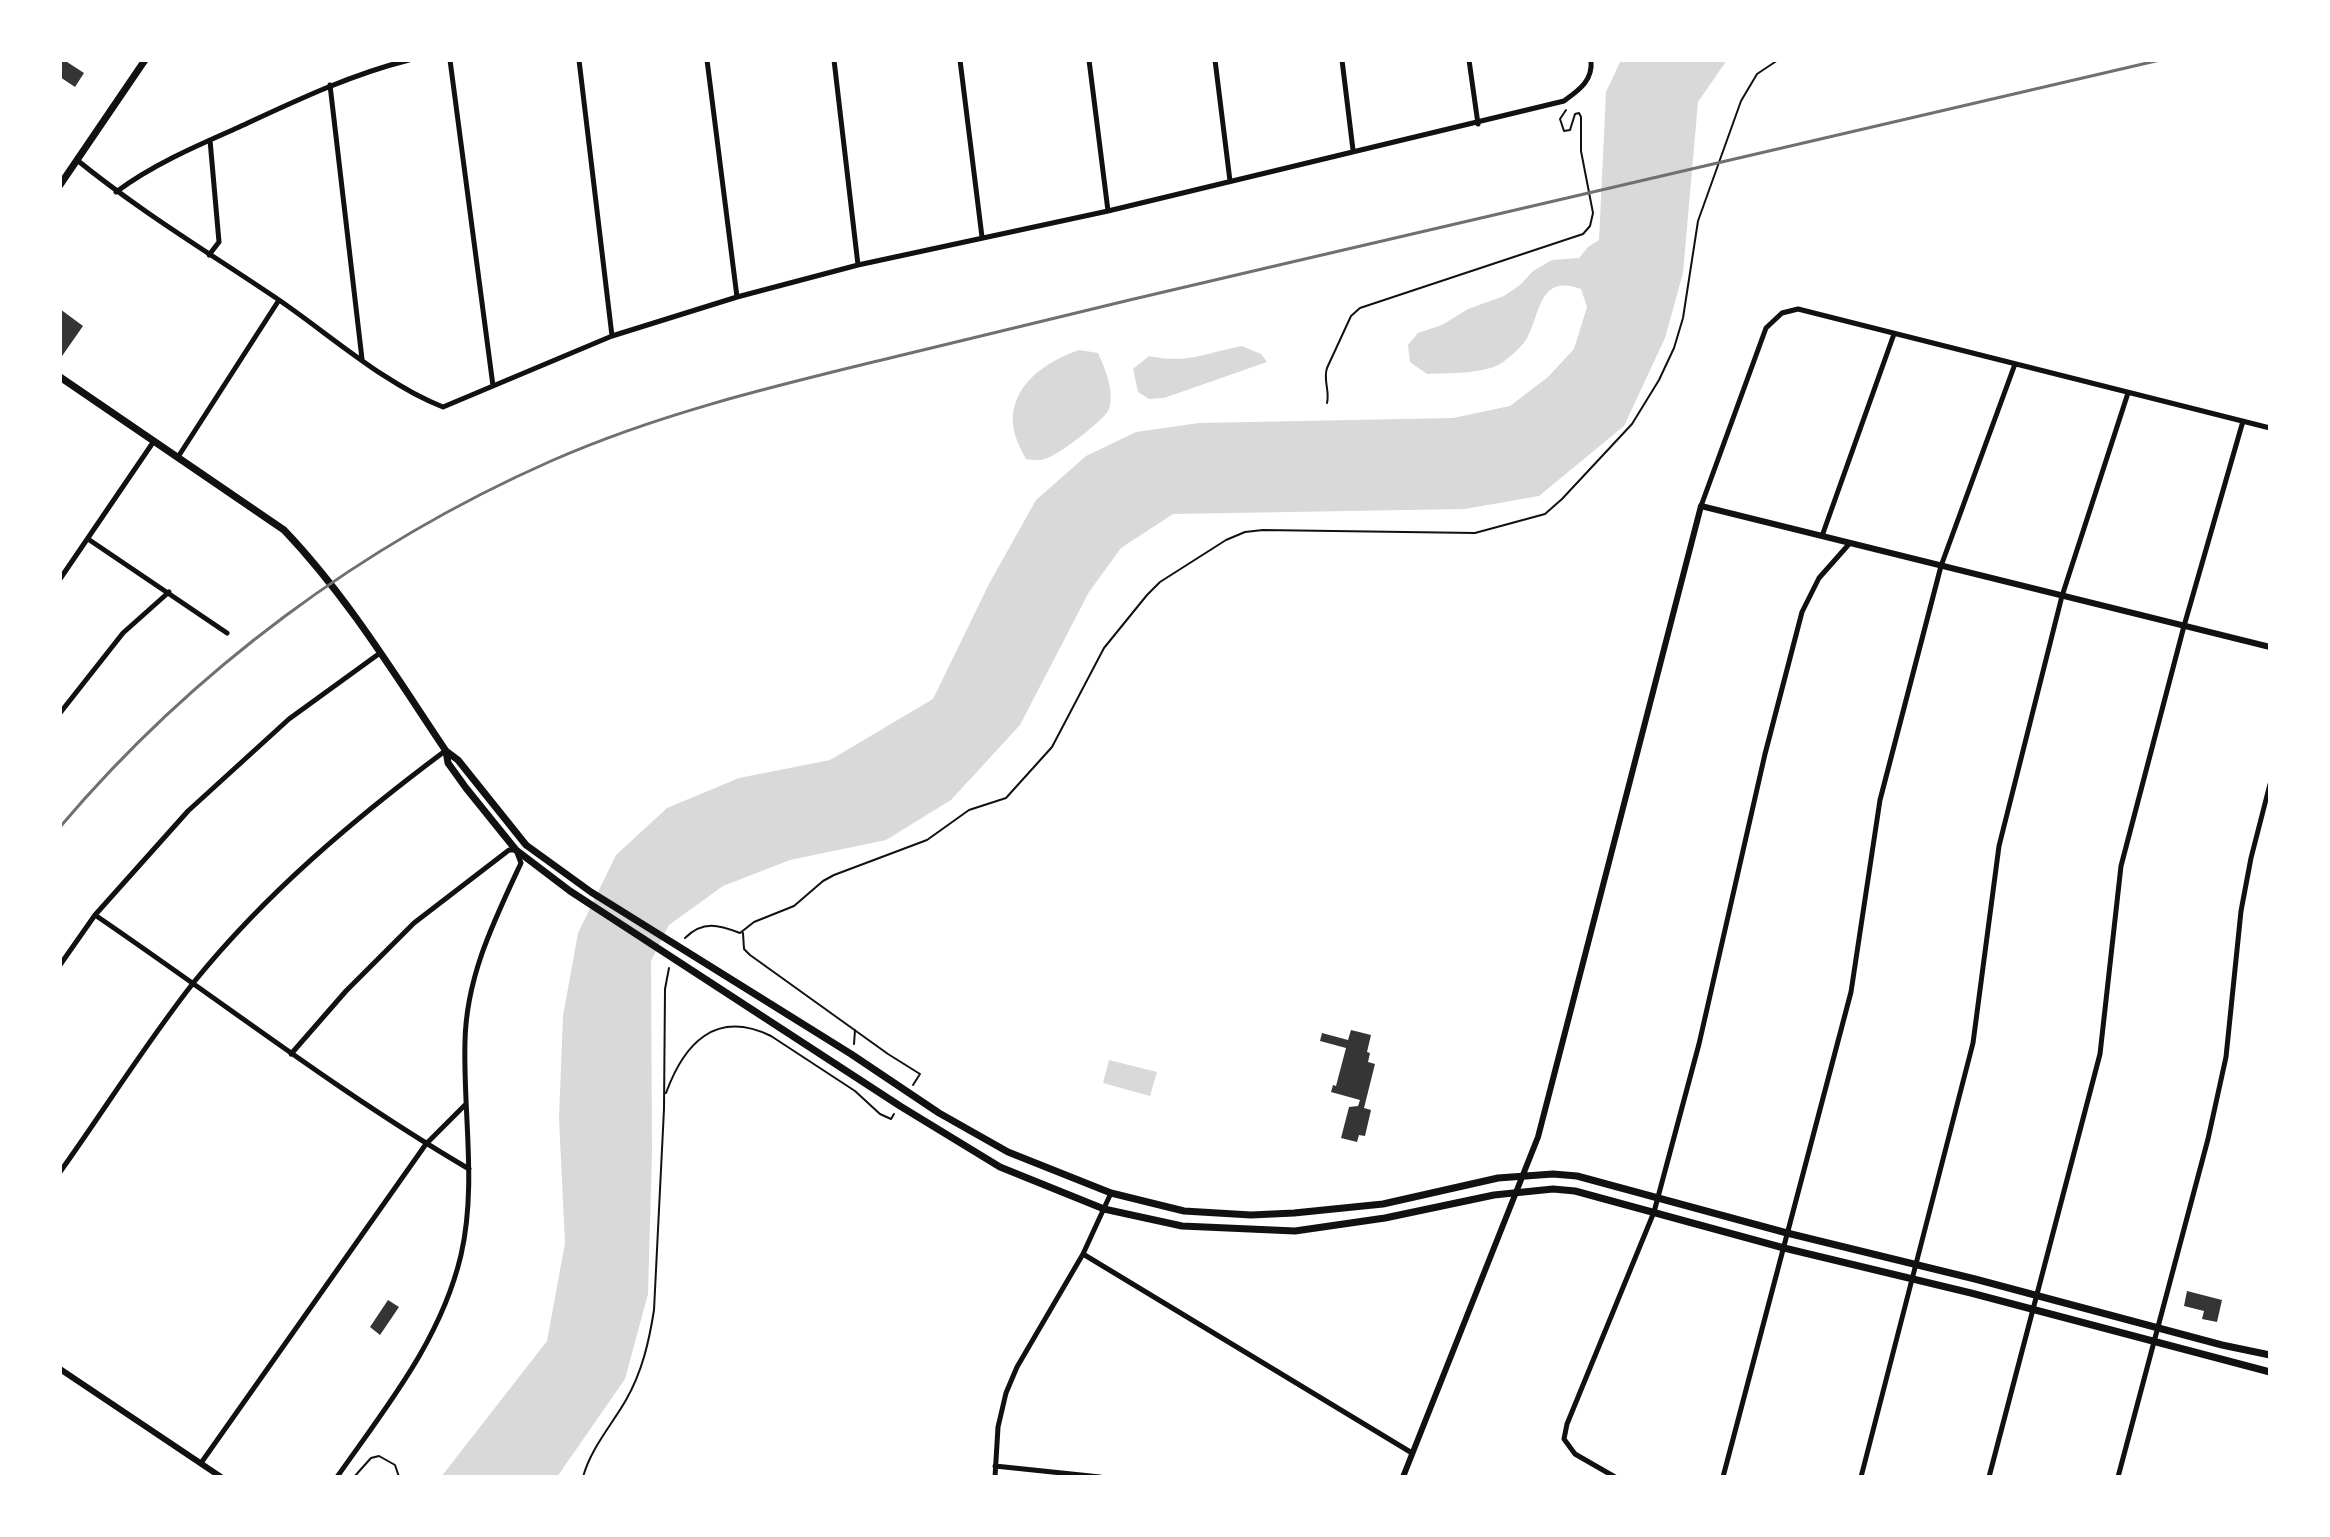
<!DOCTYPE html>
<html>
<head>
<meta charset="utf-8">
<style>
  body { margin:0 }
  #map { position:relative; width:2330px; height:1537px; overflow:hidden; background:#fff; font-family:Bitter,serif }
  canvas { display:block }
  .frame { position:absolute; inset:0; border:62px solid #fff; pointer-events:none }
</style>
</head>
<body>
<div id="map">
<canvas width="2330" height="1537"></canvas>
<div class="frame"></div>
</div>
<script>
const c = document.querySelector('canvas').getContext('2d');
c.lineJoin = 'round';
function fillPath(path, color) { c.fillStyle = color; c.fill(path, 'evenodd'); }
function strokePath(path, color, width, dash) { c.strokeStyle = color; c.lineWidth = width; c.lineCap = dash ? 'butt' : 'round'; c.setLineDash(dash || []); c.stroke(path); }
fillPath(new Path2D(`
  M1621 60H1727L1698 102 1683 273 1665 338 1624 426 1539 496 1465 509 1173 514 1121 548 1089 592 1020 725 951 800 886 840 790 860 723 886 669 925 651 961 652 1152 648 1294 625 1379 557 1477H441L547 1341 565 1243 559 1118 563 1016 578 933 616 855 667 808 739 778 830 760 933 699 989 584 1036 500 1086 456 1136 432 1199 423 1453 418 1510 406 1548 377 1574 349 1587 307 1581 289C1539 274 1541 312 1527 338 1523 346 1508 359 1500 364 1483 374 1447 373 1427 374L1410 362 1408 345 1418 333 1442 325 1468 309 1504 296 1520 285 1533 271 1552 260 1579 258 1588 247 1599 240 1606 92Z
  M1242 346 1261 354 1267 362 1164 398 1149 399 1138 392 1133 369 1149 356C1188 364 1205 353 1242 346Z
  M1079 350 1098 353C1105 368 1115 392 1109 409 1105 420 1057 456 1045 459 1039 461 1032 460 1026 459 1020 448 1014 436 1013 424 1010 385 1047 361 1079 350Z
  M1109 1060 1157 1072 1150 1096 1103 1083Z`), '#d9d9d9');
fillPath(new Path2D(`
  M60 60H64L84 73 75 87 60 77Z
  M60 309 83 326 60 359Z
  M1351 1030 1371 1035 1367 1052 1370 1053 1368 1062 1375 1064 1364 1108 1371 1110 1365 1136 1359 1135 1357 1142 1341 1138 1349 1107 1358 1106 1360 1100 1331 1092 1333 1085 1336 1086 1346 1048 1320 1041 1322 1033 1348 1040Z
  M2187 1291 2222 1300 2217 1322 2202 1319 2204 1311 2184 1306Z
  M388 1300 399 1307 380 1335 370 1327Z`), '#353535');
strokePath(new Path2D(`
  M1327 403C1330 391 1323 380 1327 368L1351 316 1360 308 1583 234 1590 226 1593 213 1581 151V117L1579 113 1575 114 1570 130 1564 131 1560 119 1566 110
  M743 933 744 949 750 955 888 1054 920 1074 913 1085
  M685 938C703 920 719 925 740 933L754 922 794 906 823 881 834 875 927 840 969 810 1006 798 1052 747 1104 648 1147 595 1160 582 1226 540 1245 532 1263 530 1475 533 1545 514 1562 499 1632 424 1659 380 1674 348 1683 318 1698 221 1741 101 1757 74 1778 60
  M854 1044 855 1030
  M666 1093C684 1044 715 1009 771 1036L855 1091 880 1114 891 1119 894 1114
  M354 1477 371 1458 379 1456 395 1465 399 1477
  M583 1477C591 1448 611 1426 626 1400 642 1372 649 1342 654 1310L664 1109 665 989 669 968`), '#111', 2);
strokePath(new Path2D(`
  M450 60 493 386
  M579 60 612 336
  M707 60 737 297
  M834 60 858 265
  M960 60 982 237
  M1089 60 1108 211
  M1215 60 1230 181
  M1342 60 1353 150
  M1469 60 1478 124
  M330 85 362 359
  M77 160C141 212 211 254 279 300 330 335 386 385 443 407L612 336 737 297 858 265 1108 211 1564 101C1579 90 1593 81 1591 60
  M116 192C152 165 196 146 237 128 293 102 349 75 409 60
  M209 255 219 242 210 140
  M178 457 279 300
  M1701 506 1766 328 1782 313 1798 309 2270 428
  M1822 536 1894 334
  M88 539 227 633
  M60 579 154 441
  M60 713 123 633 169 592
  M95 915C220 1000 339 1093 469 1169
  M60 965 95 915 188 811 289 719 380 653
  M291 1054 346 991 414 923 509 850H516L521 863C494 921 466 977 465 1042 463 1113 477 1185 461 1255 441 1340 386 1407 337 1477
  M60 1172C105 1109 146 1043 194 982 266 893 354 819 445 751
  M1083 1254 1412 1453
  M201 1463 426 1144 466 1104
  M995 1466 1100 1477
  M995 1477 998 1427 1006 1393 1017 1367 1083 1254 1111 1193
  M1615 1477 1575 1454 1564 1439 1567 1424 1654 1212 1699 1044 1765 754 1802 612 1819 578 1850 543
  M1723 1477 1851 992 1880 800 1941 566 2015 364
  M1861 1477 1973 1043 1999 846 2062 596 2128 393
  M1989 1477 2100 1054 2121 866 2184 626 2243 421
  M2118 1477 2208 1139 2226 1057 2241 911 2251 858 2270 784`), '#111', 5);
strokePath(new Path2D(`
  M60 1369 221 1477
  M1403 1477 1538 1137 1701 506 2270 647`), '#111', 6);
strokePath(new Path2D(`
  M60 185 145 60
  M60 377 284 530C347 596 395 675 446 751L458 760 526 845 591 892 851 1054 939 1113 1008 1152 1111 1193 1184 1211 1251 1215 1294 1213 1383 1204 1498 1178 1553 1174 1577 1176 1787 1233 1975 1279 2222 1345 2270 1355
  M446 751 448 763 466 788 516 850 570 891 900 1106 1000 1167 1104 1209 1182 1226 1295 1231 1385 1218 1494 1195 1553 1189 1575 1191 1784 1248 1971 1293 2270 1372`), '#111', 7);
strokePath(new Path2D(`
  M60 827C193 670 363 544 551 461 660 413 775 386 890 358 1020 326 1149 295 1279 265 1573 196 1866 129 2160 60`), '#707070', 3);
</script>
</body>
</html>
